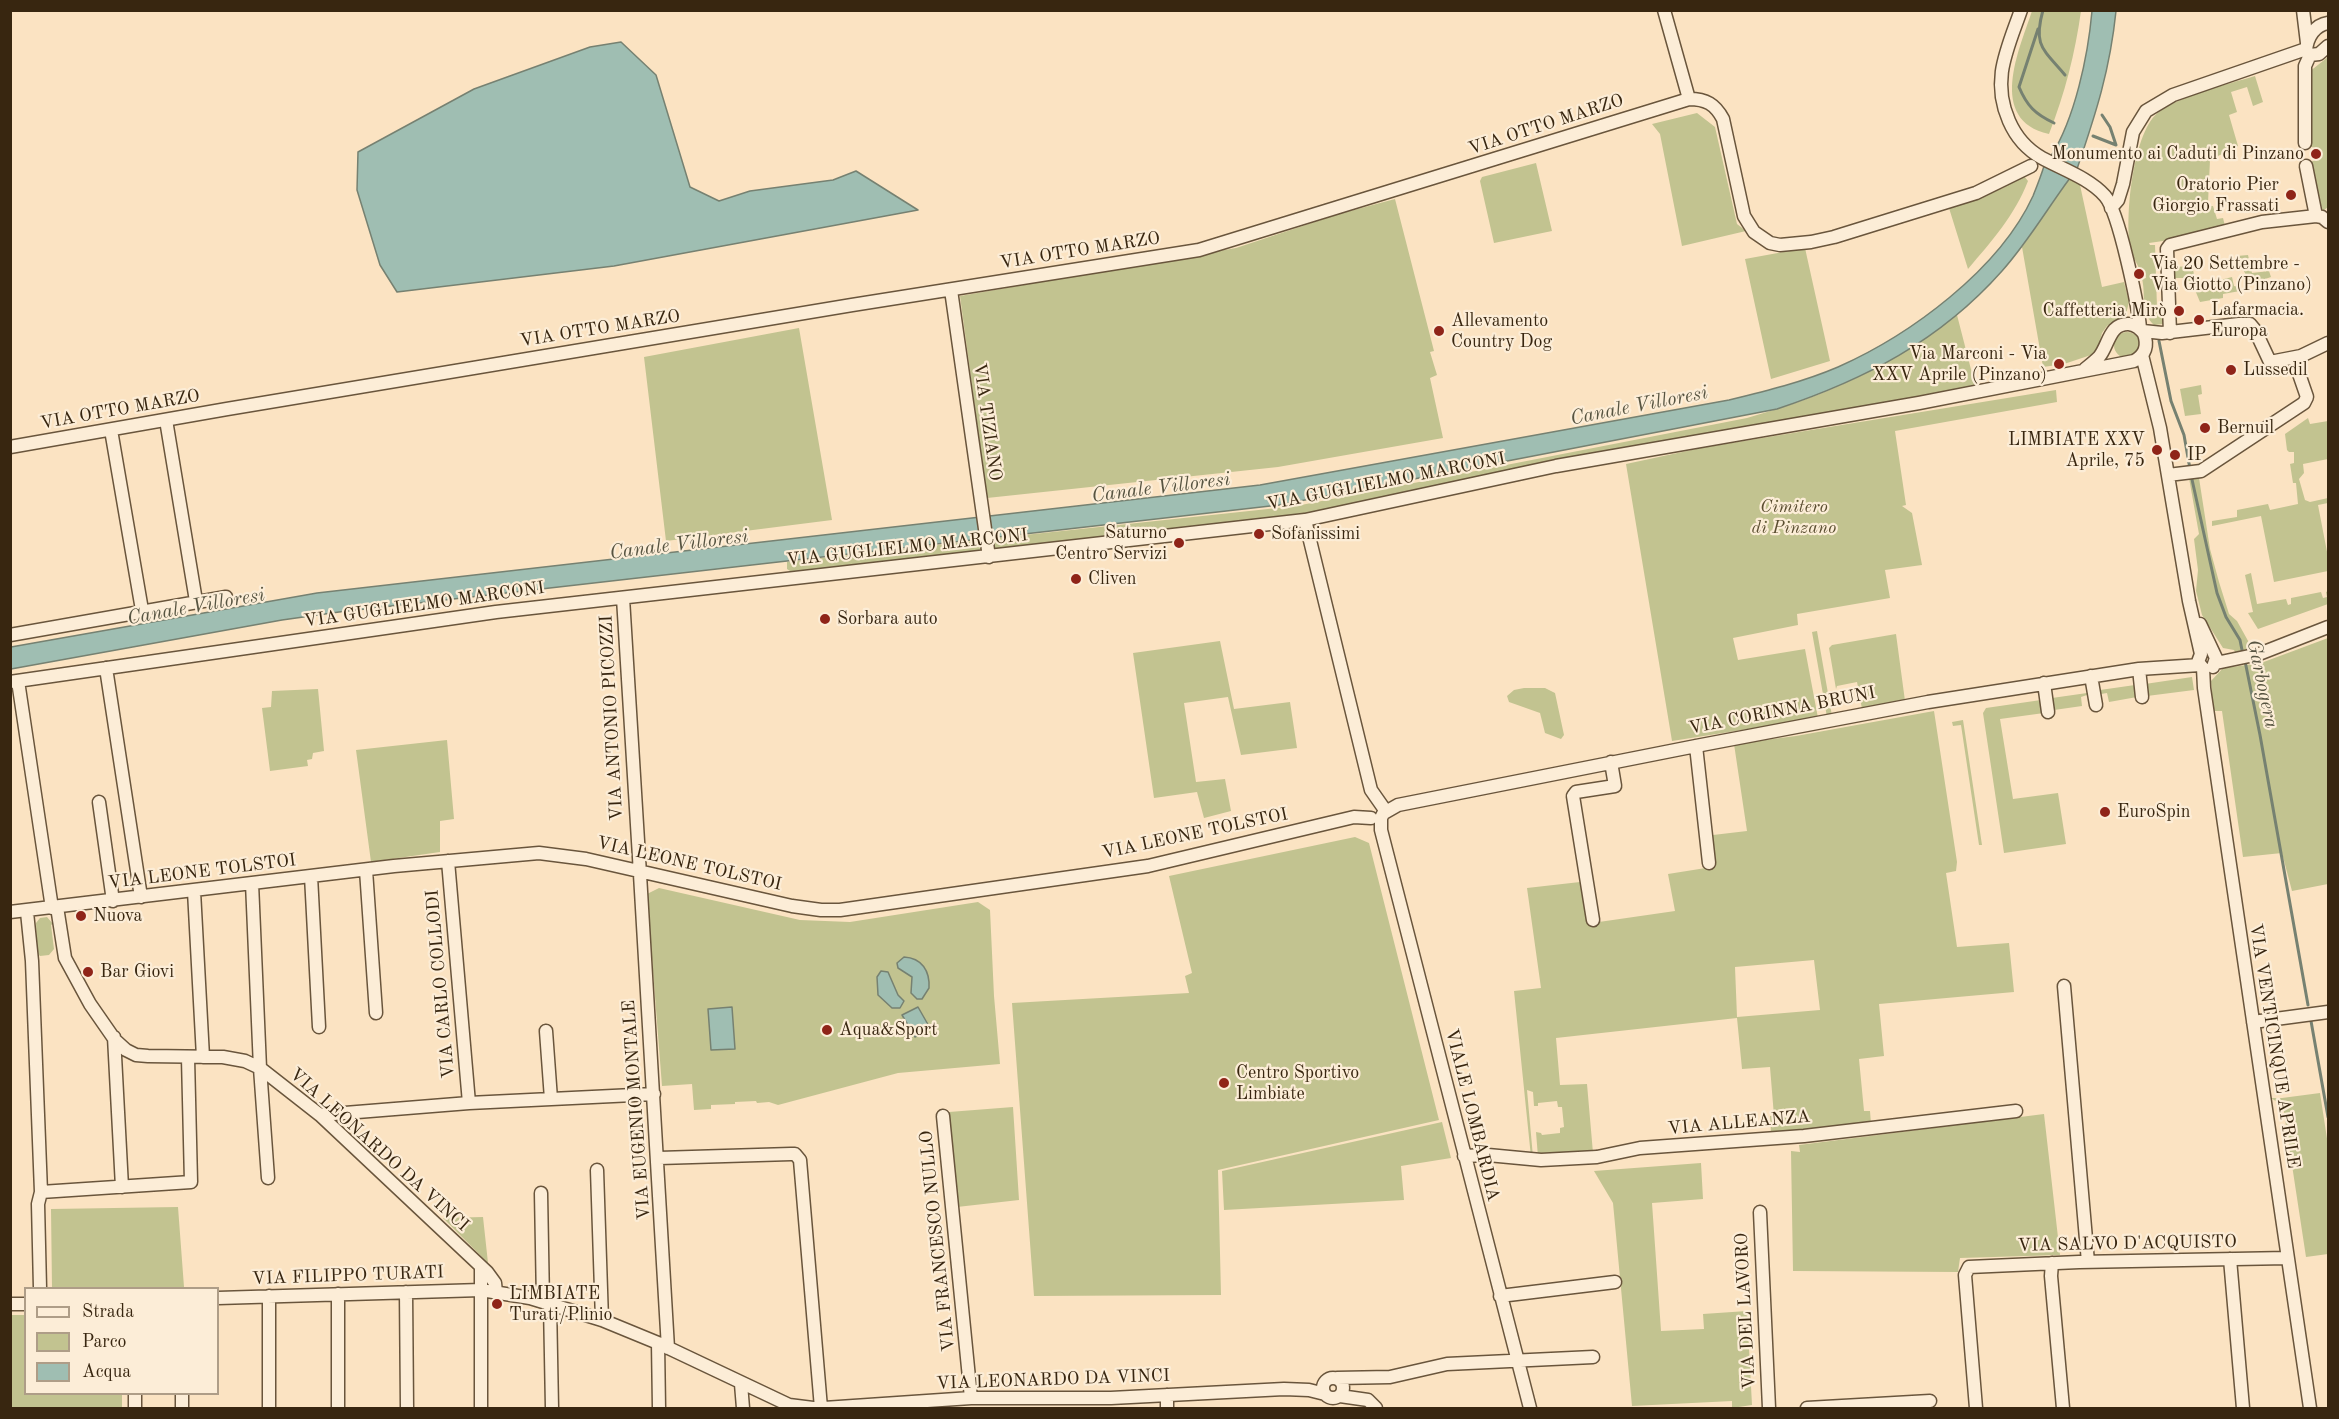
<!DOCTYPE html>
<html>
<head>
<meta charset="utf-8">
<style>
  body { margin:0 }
  #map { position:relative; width:2339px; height:1419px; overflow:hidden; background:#fbe3c2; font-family:"Old Standard TT",serif }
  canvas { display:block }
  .frame { position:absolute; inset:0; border:12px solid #382610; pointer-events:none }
  .legend { position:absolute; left:24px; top:1287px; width:195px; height:108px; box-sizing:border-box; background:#fcedd7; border:2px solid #ae9d87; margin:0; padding:8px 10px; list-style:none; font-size:18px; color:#382610 }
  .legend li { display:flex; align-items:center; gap:12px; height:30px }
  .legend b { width:30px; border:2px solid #ae9d87 }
</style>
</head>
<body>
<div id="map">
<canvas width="2339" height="1419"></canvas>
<div class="frame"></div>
<ul class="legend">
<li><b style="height:8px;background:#fcedd7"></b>Strada</li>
<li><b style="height:16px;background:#c2c390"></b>Parco</li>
<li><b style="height:16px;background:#9fbeb2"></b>Acqua</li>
</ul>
</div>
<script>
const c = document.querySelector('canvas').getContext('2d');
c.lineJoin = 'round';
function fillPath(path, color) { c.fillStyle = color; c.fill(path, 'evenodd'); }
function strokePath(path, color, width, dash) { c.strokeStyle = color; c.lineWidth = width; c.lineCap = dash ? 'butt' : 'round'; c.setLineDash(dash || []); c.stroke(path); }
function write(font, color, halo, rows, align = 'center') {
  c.font = font + ' "Old Standard TT",serif'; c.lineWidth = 4.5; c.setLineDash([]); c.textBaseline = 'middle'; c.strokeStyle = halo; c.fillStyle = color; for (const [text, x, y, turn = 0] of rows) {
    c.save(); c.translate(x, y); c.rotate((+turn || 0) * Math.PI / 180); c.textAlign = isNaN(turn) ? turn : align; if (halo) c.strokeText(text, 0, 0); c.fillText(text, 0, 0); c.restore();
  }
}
fillPath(new Path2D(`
  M2032 11H2081C2075 54 2065 93 2049 134 1987 120 2019 50 2032 11Z
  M2328 57V207L2323 211 2315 188 2309 163 2317 159 2318 150 2308 145 2309 72Z
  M2255 76 2263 102 2253 106 2247 87 2231 92 2237 112 2229 115 2238 146 2210 160 2208 203 2210 206H2213L2217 219 2223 218 2225 226 2163 241 2149 243 2150 245H2155L2157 308 2163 312V324L2154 325C2140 312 2146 294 2142 279L2146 278 2144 270 2140 271C2137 262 2131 256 2130 246 2125 216 2133 129 2160 111 2185 94 2225 85 2255 76Z
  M1697 113 1715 127 1737 224 1746 231 1682 246 1660 134 1652 124Z
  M1536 163 1552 231 1494 243 1480 181 1482 177Z
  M2024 176 2028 181C2015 215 1991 242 1968 269L1949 208 2003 188Z
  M2070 178 2080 185 2102 287 2124 282 2129 302 2126 314 2107 326 2102 333 2097 353 2064 364 2043 367 2022 247Z
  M1395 199 1434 351 1430 352 1437 375 1430 378 1443 438 1278 467 987 498 960 296 1236 248 1339 214Z
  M1805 248 1830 361 1771 379 1745 259Z
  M2248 255 2252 273 2269 271 2271 277 2250 284 2237 256Z
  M2192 266 2197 286 2232 277 2234 286 2239 287 2240 291 2223 294V298L2200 302 2195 290 2183 278H2175L2174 267Z
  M1957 315 1975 385 1316 513 992 553 987 539 1296 506 1747 418C1829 395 1890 367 1957 315Z
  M799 328 832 520 666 541 644 357Z
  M2114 345a13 13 0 1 1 26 0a13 13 0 1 1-26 0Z
  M2201 385 2202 394 2198 395 2201 414 2185 416 2180 389Z
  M2056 390 2057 402 1895 431 1906 505 1902 506 1912 513 1922 565 1885 570 1890 598 1797 614 1798 625 1733 638 1738 660 1805 649 1818 718 1672 741 1626 464 1701 448Z
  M2308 418 2310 424 2328 421V459L2303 464 2304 473 2299 479 2305 500 2310 502 2328 498V503L2318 505 2328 557V571L2274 582 2261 516 2212 526V521L2237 517V510L2268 504 2270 510 2298 504 2296 483H2293L2290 464 2294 463V452H2289L2287 450 2285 434Z
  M2195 476 2199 478 2210 549 2219 582 2229 614 2237 621 2252 648 2235 652 2234 650 2223 648 2202 615 2196 591 2198 570 2194 539 2199 534 2189 478Z
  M983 540V551L793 573 787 569V562Z
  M2251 573 2257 604 2286 599 2288 605 2291 604V598L2321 592 2323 598 2327 597 2326 592 2328 591V604L2258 629 2248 613 2253 612 2245 575Z
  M1817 631 1832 716 1827 717 1812 632Z
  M1896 634 1905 701 1862 709 1857 682 1837 686 1836 689 1829 648 1832 645Z
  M2328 638V884L2292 891 2282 853 2243 857 2222 711H2213L2211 681 2224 667 2231 664 2232 667 2261 663Z
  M1220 641 1234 709 1290 702 1297 748 1241 755 1228 697 1184 703 1196 782 1225 779 1231 811 1204 818 1197 792 1154 798 1133 653Z
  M2192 677 2194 690 2147 696 2145 684Z
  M2135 685 2137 697 2109 702 2107 693 2101 694 2100 690Z
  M1524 688H1545L1555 693 1564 735 1561 739 1545 733 1540 713 1509 702 1507 696 1514 690Z
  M318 689 324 751 313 753 312 759 307 760 308 766 270 771 262 708 271 707 272 691Z
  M2087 693V695L2081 697 2082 706 2054 710 2052 698Z
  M2041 700 2044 713 2000 719 2013 799 2058 793 2066 844 2004 853 1983 713 1986 708Z
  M1934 711 1957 862 1956 871 1946 873 1957 947 2009 943 2014 992 1879 1004 1884 1056 1859 1059 1864 1111H1870L1871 1124 1771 1133 1770 1116H1774L1770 1067 1742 1069 1737 1018 1556 1038 1560 1085 1587 1084 1593 1153 1538 1157 1536 1132 1541 1133 1542 1135 1560 1133V1128L1564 1127 1562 1107H1558L1557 1101 1538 1103V1106H1534L1533 1092 1527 1090 1533 1157H1531L1514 991 1541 988 1527 888 1580 882 1592 923 1675 911 1668 874 1712 867 1713 835 1747 831 1734 744 1796 736ZM1814 960 1820 1010 1737 1017 1735 967Z
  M1963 720 1982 845H1979L1961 725 1953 726 1952 722Z
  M447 740 454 819 440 821V852L371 862 356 750Z
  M1355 837 1369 843 1439 1120 1218 1170 1221 1295 1034 1296 1012 1003 1189 993 1185 976 1192 973 1169 876Z
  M659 888 800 920 850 922 978 902 990 910 994 996 1000 1064 898 1073 778 1105 769 1102 757 1103 756 1101 735 1102V1104L711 1105V1109L694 1110 692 1084 662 1086 647 894Z
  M47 917 53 924 51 925 54 949 49 955 40 956 37 953 36 923 40 918Z
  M2320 1093 2328 1145V1254L2306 1257 2283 1106 2271 1098H2282Z
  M1013 1107 1019 1200 957 1207 949 1112Z
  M2044 1114 2060 1255 1960 1258 1958 1272 1793 1271 1791 1151 1800 1152 1799 1145Z
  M1442 1122 1451 1158 1401 1166 1404 1200 1224 1210 1222 1171Z
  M1701 1163 1703 1199 1652 1203 1661 1331 1704 1329 1703 1314 1747 1311 1752 1405 1732 1408V1401L1632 1406 1613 1203 1594 1171Z
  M178 1207 184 1287 52 1288 51 1209Z
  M483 1217 488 1263 443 1218Z
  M10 1315H25L26 1394H122V1408H11Z`), '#c2c390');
const water = new Path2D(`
  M2092 11H2116C2110 70 2096 113 2077 169L2051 156C2075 118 2088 56 2092 11Z
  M621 42 656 75 690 187 719 201 750 191 833 180 856 171 918 210 614 266 397 292 380 265 357 190 358 152 474 89 590 47Z
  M2044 166 2070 178C2047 209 2028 242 2002 271 1940 341 1864 380 1777 409L1279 505 339 612 282 620 11 669V647L317 593 1260 485 1729 400C1766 391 1803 382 1838 367 1910 335 1999 270 2033 196 2037 186 2041 176 2044 166Z
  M904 957C922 958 930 971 929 988L922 999H917L911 993 912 977 898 968 897 963Z
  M881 971 888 972 898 995 904 1001 900 1008H892L878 995 877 977Z
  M732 1007 735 1049 711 1050 708 1009Z
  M918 1007 930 1028 915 1037 902 1015Z`);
fillPath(water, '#9fbeb2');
strokePath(water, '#768171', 1.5);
strokePath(new Path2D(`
  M2043 10C2033 46 2043 49 2065 75
  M2038 29 2019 87C2027 106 2035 114 2054 123
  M2102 115 2110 127 2116 145
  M2093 136 2116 145
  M2159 341 2171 401 2184 435 2190 469
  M2191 475 2217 593 2226 617 2240 640 2243 655
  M2245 661 2260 735 2308 1005
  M2311 1021 2328 1117`), '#768171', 3);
const minor = new Path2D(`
  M1664 10 1689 99
  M2021 10C2007 50 1991 80 2009 121 2016 137 2026 149 2042 158 2062 169 2089 178 2105 196 2119 212 2138 305 2140 328
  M2303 10 2307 43
  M2328 23C2315 25 2307 37 2306 51L2310 55 2319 54 2328 46
  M2305 143V66L2310 55
  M2306 166 2316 216
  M2111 208 2118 200 2123 184 2133 132 2146 111 2173 95 2306 49
  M951 290 989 557
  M2143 331 2162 333 2239 324H2250L2255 330 2270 362 2301 356 2328 343
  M2170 333 2167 249 2170 245 2262 222 2316 216 2322 217 2328 222
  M2142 355 2160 428 2189 601 2201 654 2198 662 2203 668
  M166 420 196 601
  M111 430 142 610
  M10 447 227 409 852 305 1199 250 1689 99C1706 99 1715 104 1723 119L1744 216 1754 232 1770 243 1780 245 1811 242 1834 237 1976 193 2031 166
  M2168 475 2201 471 2304 403 2307 397 2298 371 2296 358
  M1305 520 1371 790 1385 810 1381 818V830L1530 1408
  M623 598C638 848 655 1098 668 1348
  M2200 624 2216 658 2213 667
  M10 635 226 597
  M2216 663 2259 654 2328 627
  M106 668 141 897
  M2203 668 2204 688 2310 1408
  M2139 669 2142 697
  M2091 676 2096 705
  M18 681 52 908
  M10 682 496 612 1305 520 1556 466 1919 403 2134 361C2146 355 2148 345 2144 334 2140 328 2136 325 2129 324 2109 323 2109 345 2099 357 2095 361 2090 365 2085 369
  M2044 683 2048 712
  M1696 746 1709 863
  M99 802 113 901
  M1384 813 1398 805 1696 746 1928 702 2139 669 2200 665
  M448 861 469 1103
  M366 870 376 1013
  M311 876 319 1027
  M252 883 260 1068 268 1178
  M194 891 203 1057
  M57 907 65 958 90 1004 115 1040 126 1050 136 1055 148 1056 223 1057 245 1061 260 1068 320 1115 487 1272 495 1283 496 1292
  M10 912 394 866 539 853 586 859 792 906 821 910H840L1148 866 1354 817 1371 818
  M27 912 32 961 41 1192 38 1204 40 1288
  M1593 920 1573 796 1576 792 1615 786 1611 762
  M2064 986 2088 1262
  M2253 1022 2328 1012
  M546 1031 551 1099
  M114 1037 122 1187
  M320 1115 469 1103 654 1094
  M943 1116 971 1398
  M1464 1156 1488 1155 1541 1160 1597 1157 1640 1148 1804 1136 2016 1111
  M659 1158 791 1154H795L800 1160 821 1408
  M597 1170 602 1320
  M41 1192 191 1182 188 1058
  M541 1193 543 1302
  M1760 1212 1769 1408
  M2230 1259 2243 1408
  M2052 1263 2051 1276 2063 1408
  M481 1267V1408
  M406 1292 407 1408
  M338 1294V1408
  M269 1296V1408
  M1500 1296 1615 1282
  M218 1298 481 1290 530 1298 602 1320 658 1343 789 1405 813 1408
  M10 1304H26
  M550 1304 552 1408
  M658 1343 659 1408
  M1323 1388a10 10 0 1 1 20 0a10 10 0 1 1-20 0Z
  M1337 1378 1390 1377 1447 1364 1593 1357
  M741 1384 743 1408
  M135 1394V1408
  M182 1394V1408
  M1167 1395V1408
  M1340 1396 1368 1400 1376 1408
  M824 1408 971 1398H1111L1284 1389 1309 1390 1325 1394
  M1807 1408 1930 1401
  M1976 1408 1965 1275 1969 1267 2079 1262 2287 1258`);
strokePath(minor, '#69553c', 15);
strokePath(minor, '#fcedd7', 12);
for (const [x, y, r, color] of [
  [2316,154,6,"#8f2418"],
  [2291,195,6,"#8f2418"],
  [2139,274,6,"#8f2418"],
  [2179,311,6,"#8f2418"],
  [2199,320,6,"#8f2418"],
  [1439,331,6,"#8f2418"],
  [2059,364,6,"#8f2418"],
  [2231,370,6,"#8f2418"],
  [2205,428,6,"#8f2418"],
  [2157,450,6,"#8f2418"],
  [2175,455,6,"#8f2418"],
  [1259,534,6,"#8f2418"],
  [1179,543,6,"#8f2418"],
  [1076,579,6,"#8f2418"],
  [825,619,6,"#8f2418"],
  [2105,812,6,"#8f2418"],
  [81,916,6,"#8f2418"],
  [88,972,6,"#8f2418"],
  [827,1030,6,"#8f2418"],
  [1224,1083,6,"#8f2418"],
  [497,1304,6,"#8f2418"]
]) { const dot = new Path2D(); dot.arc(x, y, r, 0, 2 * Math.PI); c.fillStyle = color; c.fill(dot); strokePath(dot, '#fcedd7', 2); }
write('18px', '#382610', '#fcedd7', [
  ["VIA OTTO MARZO",1546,125,-18],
  ["VIA OTTO MARZO",1080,251,-9],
  ["VIA OTTO MARZO",600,329,-9],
  ["VIA OTTO MARZO",120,410,-10],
  ["VIA TIZIANO",987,422,82],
  ["VIA GUGLIELMO MARCONI",1386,482,-11],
  ["VIA GUGLIELMO MARCONI",907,548,-6],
  ["VIA GUGLIELMO MARCONI",424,605,-8],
  ["VIA CORINNA BRUNI",1782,711,-11],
  ["VIA ANTONIO PICOZZI",612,718,-93],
  ["VIA LEONE TOLSTOI",1195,834,-12],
  ["VIA LEONE TOLSTOI",689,864,13],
  ["VIA LEONE TOLSTOI",202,872,-7],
  ["VIA CARLO COLLODI",441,984,-95],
  ["VIA VENTICINQUE APRILE",2274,1046,81],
  ["VIA EUGENIO MONTALE",637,1110,-94],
  ["VIALE LOMBARDIA",1472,1115,76],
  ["VIA ALLEANZA",1739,1123,-5],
  ["VIA LEONARDO DA VINCI",379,1150,42],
  ["VIA FRANCESCO NULLO",938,1241,-96],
  ["VIA SALVO D'ACQUISTO",2127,1244,-1],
  ["VIA FILIPPO TURATI",348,1276,-2],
  ["VIA DEL LAVORO",1746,1311,-93],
  ["VIA LEONARDO DA VINCI",1053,1380,-2]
]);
write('18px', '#382610', '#fcedd7', [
  ["Monumento ai Caduti di Pinzano",2304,154,"right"],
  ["Oratorio Pier",2279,185,"right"],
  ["Giorgio Frassati",2279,206,"right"],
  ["Via 20 Settembre -",2151,264],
  ["Via Giotto (Pinzano)",2151,285],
  ["Lafarmacia.",2211,310],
  ["Europa",2211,331],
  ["Caffetteria Mirò",2167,311,"right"],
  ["Allevamento",1451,321],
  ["Country Dog",1451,342],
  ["Via Marconi - Via",2047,354,"right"],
  ["XXV Aprile (Pinzano)",2047,375,"right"],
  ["Lussedil",2243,370],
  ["Bernuil",2217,428],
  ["LIMBIATE XXV",2145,440,"right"],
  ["Aprile, 75",2145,461,"right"],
  ["IP",2187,455],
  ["Saturno",1167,533,"right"],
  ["Centro Servizi",1167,554,"right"],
  ["Sofanissimi",1271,534],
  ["Cliven",1088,579],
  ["Sorbara auto",837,619],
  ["EuroSpin",2117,812],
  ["Nuova",93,916],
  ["Bar Giovi",100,972],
  ["Aqua&Sport",839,1030],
  ["Centro Sportivo",1236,1073],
  ["Limbiate",1236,1094],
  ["LIMBIATE",509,1294],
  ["Turati/Plinio",509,1315]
], 'left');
write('italic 18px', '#5a4d30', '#fcedd7', [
  ["Cimitero",1794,507],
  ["di Pinzano",1794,528]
]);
write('italic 20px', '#575441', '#fcedd7', [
  ["Canale Villoresi",1639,406,-11],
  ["Canale Villoresi",1161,488,-7],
  ["Canale Villoresi",679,545,-7],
  ["Canale Villoresi",196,607,-10],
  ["Garbogera",2262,684,78]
]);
</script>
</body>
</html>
